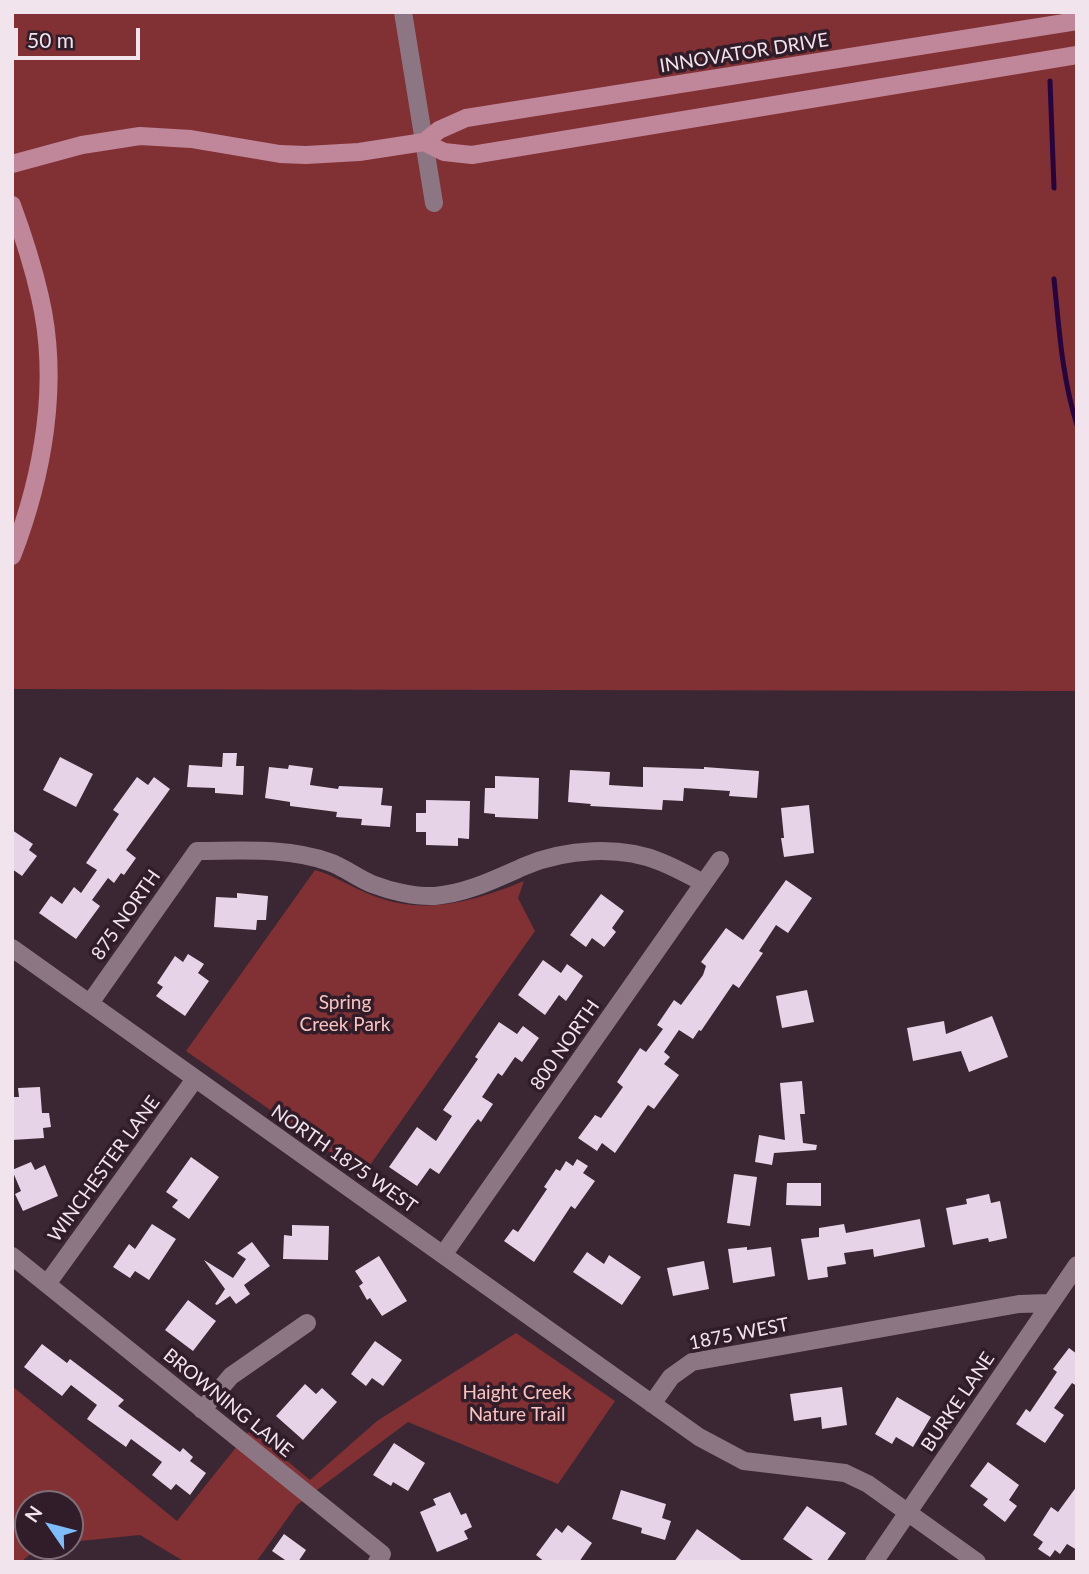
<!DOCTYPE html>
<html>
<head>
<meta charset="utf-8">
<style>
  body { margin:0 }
  #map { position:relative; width:1089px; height:1574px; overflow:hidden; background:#3a2733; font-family:Lato,sans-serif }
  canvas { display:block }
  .frame { position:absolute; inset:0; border:14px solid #f2e4ec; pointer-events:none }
  .north { position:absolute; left:14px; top:1490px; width:70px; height:70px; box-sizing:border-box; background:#301d29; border:2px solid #7e6d77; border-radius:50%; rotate:305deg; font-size:19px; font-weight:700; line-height:28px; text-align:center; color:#f2e4ec }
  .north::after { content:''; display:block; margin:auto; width:24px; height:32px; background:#7ebdf9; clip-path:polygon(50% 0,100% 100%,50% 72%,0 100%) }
  .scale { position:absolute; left:14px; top:28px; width:126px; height:32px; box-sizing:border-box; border:4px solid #f2e4ec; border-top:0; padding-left:9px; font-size:21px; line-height:24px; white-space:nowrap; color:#f2e4ec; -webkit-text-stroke:5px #301d29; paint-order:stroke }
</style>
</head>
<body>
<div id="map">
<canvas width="1089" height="1574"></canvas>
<div class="frame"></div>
<div class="north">N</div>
<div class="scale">50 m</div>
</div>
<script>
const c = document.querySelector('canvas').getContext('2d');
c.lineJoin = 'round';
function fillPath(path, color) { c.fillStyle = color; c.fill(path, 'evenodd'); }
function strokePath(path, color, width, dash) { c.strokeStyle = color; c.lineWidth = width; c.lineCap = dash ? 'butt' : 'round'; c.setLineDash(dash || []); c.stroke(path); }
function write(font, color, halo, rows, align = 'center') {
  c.font = font + ' Lato,sans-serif'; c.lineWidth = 7; c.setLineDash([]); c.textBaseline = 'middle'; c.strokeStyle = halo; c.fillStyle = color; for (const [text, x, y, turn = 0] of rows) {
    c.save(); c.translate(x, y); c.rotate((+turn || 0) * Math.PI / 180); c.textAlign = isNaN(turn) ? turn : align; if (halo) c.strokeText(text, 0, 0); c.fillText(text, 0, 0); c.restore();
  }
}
fillPath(new Path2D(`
  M12 12H1077V691L12 689Z
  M315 870C336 876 354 889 374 896 426 916 475 901 524 881L518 898 535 931 363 1175 186 1051Z
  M516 1333 615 1401 558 1484 408 1422 297 1505 256 1562H185L140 1535 70 1542V1504H28V1546H40L21 1562H12V1386L177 1521 250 1430 310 1480 377 1421Z`), '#813034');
strokePath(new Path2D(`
  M1050 81 1054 188
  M1054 279C1059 327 1062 378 1077 425`), '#26053f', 5);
fillPath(new Path2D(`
  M223 753H237L236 766H244L243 795 215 793V788L187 787 189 765 222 767Z
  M60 757 93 774 76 807 43 790Z
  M289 765 313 768 310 785 338 789 339 786 383 788 381 805 392 806 390 827 361 825 362 819 336 817 337 812 290 806V802L265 798 269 767 288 769Z
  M643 767 704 769V767L759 771 757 798 729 796 730 791 684 788 683 801 663 800 662 810 590 806 591 804 568 802 570 770 610 772 609 785 643 787Z
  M495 776 539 778 538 819 495 817V814L484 813 485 788H495Z
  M137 777 148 785 154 777 170 789 126 850 136 858 124 875 121 873 114 883 108 878 92 900 100 906 76 939 39 913 51 896 62 904 74 887 81 893 97 870 86 863 119 814 113 810Z
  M426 800 470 801 469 839 458 838V846L426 845V832H416V813H426Z
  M809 805 814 853 784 857 781 838H784L781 808Z
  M12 830 33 844 29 850 37 856 22 876 12 869Z
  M786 880 812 898 788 933 776 925 759 951 763 953 739 988 733 984 701 1031 699 1030 693 1039 679 1030 664 1052 670 1057 664 1064 679 1075 654 1109 648 1105 615 1153 602 1143 597 1151 578 1138 595 1115 601 1118 623 1087 617 1082 640 1048 646 1052 663 1029 657 1025 674 1000 681 1005 703 975 706 966 701 962 726 928 743 940Z
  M237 893 268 896 266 920H257L256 930 214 927 216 897 237 898Z
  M601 894 624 911 612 928 616 932 604 947 592 938 586 947 570 935Z
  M188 954 204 964 198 973 209 981 185 1016 156 996 163 987 157 983 175 956 183 962Z
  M543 960 561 973 567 964 583 976 566 1001 559 995 545 1015 518 995Z
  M807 990 814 1022 782 1028 776 996Z
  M992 1016 1008 1057 969 1072 961 1051 913 1061 907 1028 944 1021 946 1034Z
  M499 1022 517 1034 523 1026 539 1038 522 1062 515 1057 502 1076 498 1073 482 1097 493 1104 481 1122 478 1119 471 1128 439 1174 430 1168 417 1186 389 1167 417 1127 436 1141 452 1116 443 1110 478 1059 475 1057Z
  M802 1081 805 1114H800L803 1143 817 1145 816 1150 774 1153 772 1165 755 1162 759 1135 785 1140 780 1083Z
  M40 1087 42 1113H49L51 1127 43 1128 44 1138 12 1140V1097H19L18 1088Z
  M191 1157 219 1177 189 1219 172 1207 178 1200 166 1192Z
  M577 1159 588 1166 583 1173 595 1181 575 1209 571 1206 534 1262 504 1241 513 1229 518 1232 547 1189 544 1187 556 1169 560 1171 566 1161 573 1166Z
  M31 1162 35 1170 45 1165 58 1196 23 1211 15 1194 21 1191 12 1170Z
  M734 1174 757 1177 750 1226 727 1223Z
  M787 1183H821V1206L786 1205Z
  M989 1194 991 1203 1000 1201 1007 1238 989 1242 988 1238 953 1245 946 1208 967 1204 966 1199Z
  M920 1219 925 1247 874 1257 873 1249 844 1253 846 1264 827 1267 828 1277 808 1280 801 1239 819 1237V1228L844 1224 846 1233Z
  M152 1224 176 1239 149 1280 135 1271 130 1278 113 1267 129 1244 135 1249Z
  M292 1225 329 1226 328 1260 283 1259 284 1235 292 1236Z
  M252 1242 270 1266 244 1285 250 1294 236 1304 230 1296 217 1305 215 1304 225 1289 204 1260 233 1278 246 1259 237 1253Z
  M747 1247V1250L771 1247 775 1276 733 1283 728 1249Z
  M587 1252 604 1264 609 1255 641 1277 622 1305 573 1272Z
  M379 1256 407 1301 382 1316 370 1298 367 1300 359 1286 363 1283 355 1271Z
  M704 1261 709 1289 673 1296 667 1268Z
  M188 1300 216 1321 193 1351 165 1330Z
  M375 1341 402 1360 383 1386 372 1378 366 1386 351 1374Z
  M42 1344 67 1363 70 1359 124 1400 118 1406 180 1452 183 1448 193 1457 190 1461 206 1473 190 1495 176 1484 171 1490 152 1475 162 1462 131 1439 126 1447 87 1419 97 1405 71 1385 62 1396 24 1367Z
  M1069 1348 1077 1354V1386L1072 1383 1054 1408 1064 1415 1045 1443 1016 1424 1026 1409 1030 1412 1057 1372 1053 1369Z
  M305 1384 316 1394 322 1388 337 1402 303 1440 276 1416Z
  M842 1387 847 1425 822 1429 821 1417 794 1421 790 1394Z
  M897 1397 931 1417 913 1447 896 1437 892 1444 875 1434Z
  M394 1443 425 1463 408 1491 393 1482 391 1486 373 1475Z
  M988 1462 1019 1485 1009 1500 1017 1506 1005 1522 983 1505 988 1499 970 1486Z
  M1077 1486V1550L1067 1544 1060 1554 1055 1550 1050 1557 1038 1549 1043 1542 1033 1535 1051 1507 1058 1512Z
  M621 1490 666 1504 662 1518 671 1521 665 1540 641 1533 642 1528 612 1519Z
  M450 1492 461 1515 466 1513 472 1527 464 1531 468 1539 437 1552 420 1512 436 1505 433 1499Z
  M807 1506 846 1533 826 1562H816L783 1539Z
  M568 1525 592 1543 579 1562H545L536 1555 556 1528 562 1533Z
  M697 1529 744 1562H674Z
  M284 1534 306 1550 298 1562H288L272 1551Z`), '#e6d3e7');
strokePath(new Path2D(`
  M403 12 434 203
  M12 948 699 1437 744 1461 845 1473 868 1484 977 1562
  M90 1003 197 851C241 851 287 847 329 862 344 867 357 878 372 884 390 891 415 897 435 896 468 893 495 879 525 866 565 849 620 845 661 862 676 868 690 876 704 883
  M443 1255 720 860
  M12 1256 382 1554 377 1562
  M47 1284 195 1079
  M652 1404 671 1377 692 1362 1019 1304 1049 1303
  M202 1410 231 1376 307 1323
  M874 1562 1077 1265`), '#8d7683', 18);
strokePath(new Path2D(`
  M424 142 444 152 472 155 1077 55
  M12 164 82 145 140 136 191 139 280 154 306 155 359 152 424 142 439 130 466 118 1077 21
  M12 205C23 235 33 266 40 297 60 383 43 476 12 556`), '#c08699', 18);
write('19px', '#f2e4ec', '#301d29', [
  ["INNOVATOR DRIVE",744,53,-9],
  ["875 NORTH",126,915,-55],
  ["800 NORTH",565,1045,-55],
  ["NORTH 1875 WEST",344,1159,35],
  ["WINCHESTER LANE",104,1169,-54],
  ["1875 WEST",739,1334,-11],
  ["BURKE LANE",958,1402,-56],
  ["BROWNING LANE",228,1403,39]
]);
write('19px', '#fac3c1', '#301d29', [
  ["Spring",345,1003],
  ["Creek Park",345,1025],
  ["Haight Creek",517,1393],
  ["Nature Trail",517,1415]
]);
</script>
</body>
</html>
